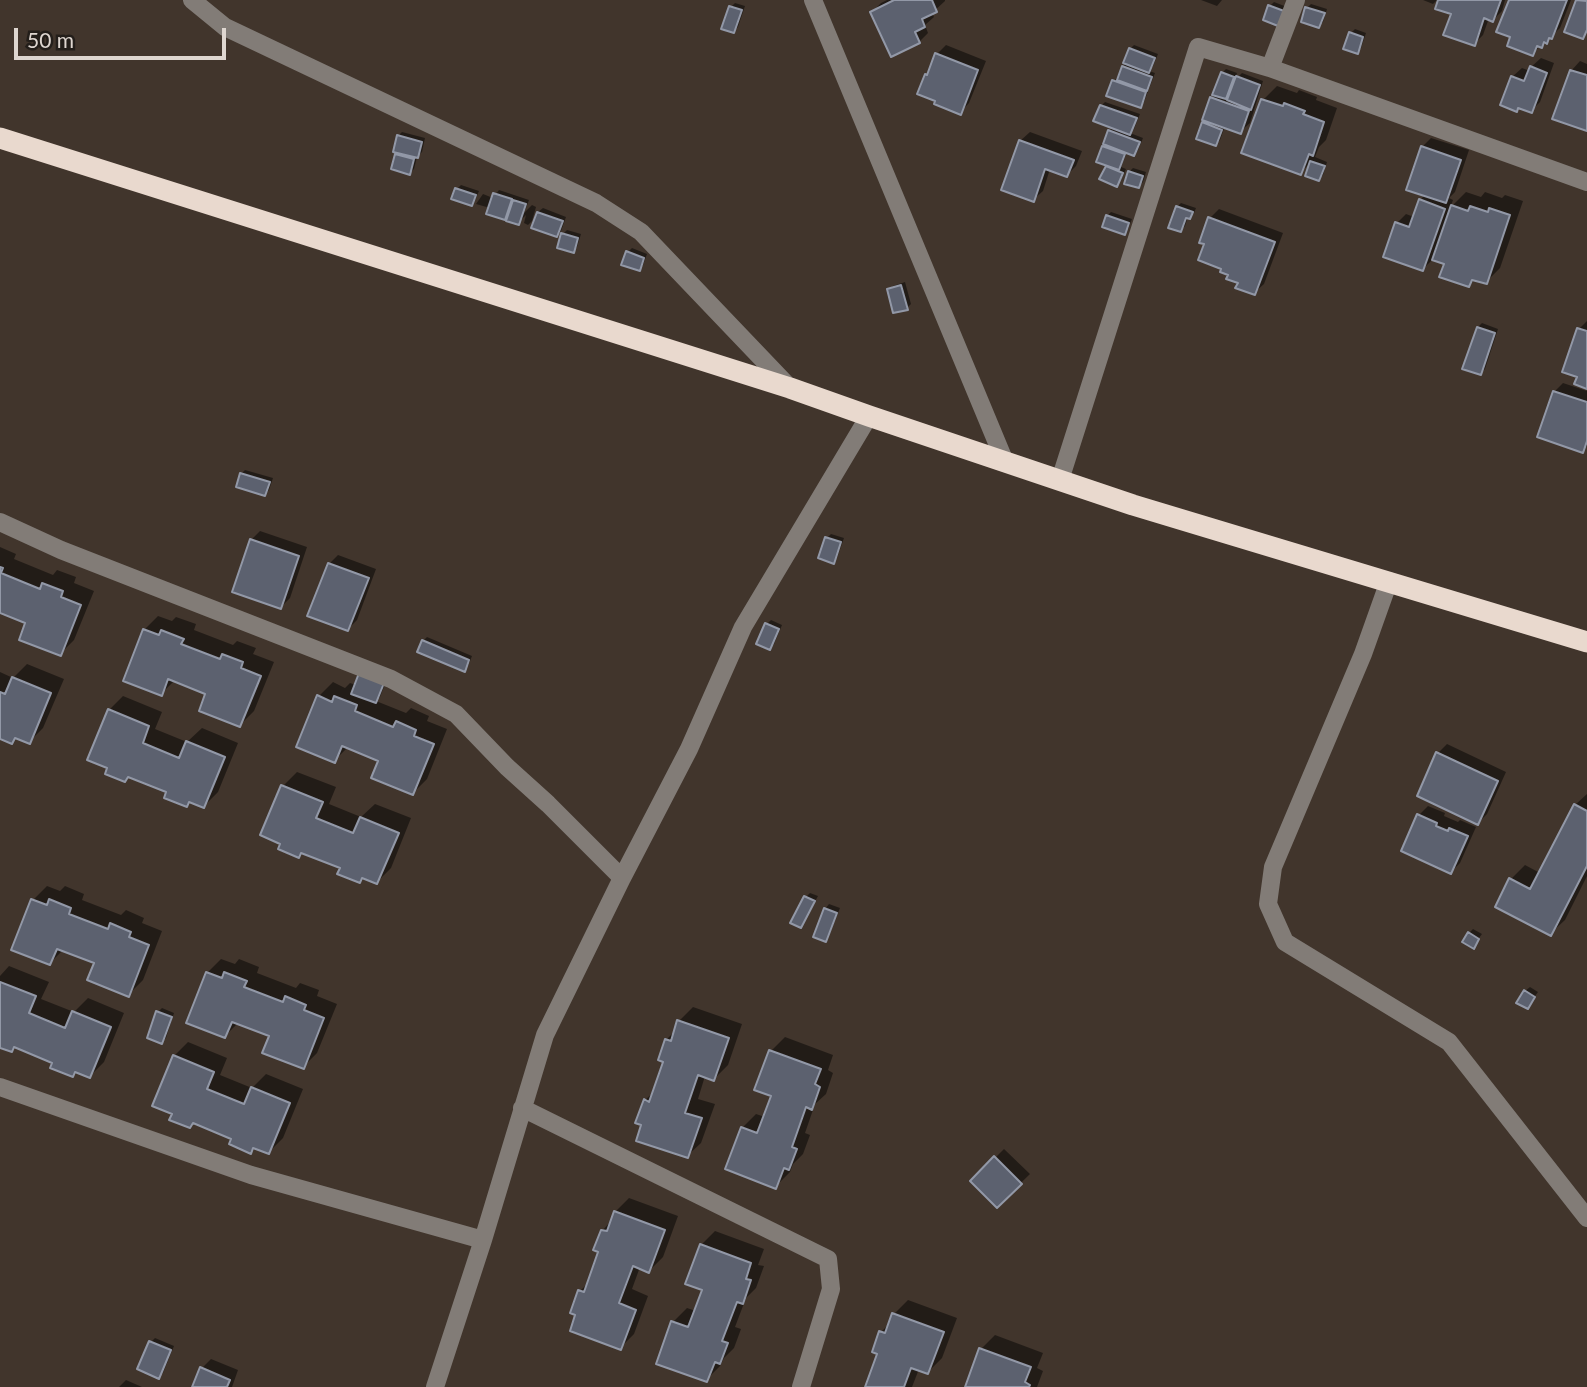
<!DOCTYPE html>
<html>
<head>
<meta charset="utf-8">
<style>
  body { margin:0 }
  #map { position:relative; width:1587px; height:1387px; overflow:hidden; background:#41352c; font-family:Lato,sans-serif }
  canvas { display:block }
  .scale { position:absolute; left:14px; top:28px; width:212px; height:32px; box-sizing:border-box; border:4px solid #ded6d0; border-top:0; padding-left:9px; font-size:21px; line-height:24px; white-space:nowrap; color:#ded6d0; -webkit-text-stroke:5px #231e1a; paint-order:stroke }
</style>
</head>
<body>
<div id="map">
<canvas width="1587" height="1387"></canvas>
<div class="scale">50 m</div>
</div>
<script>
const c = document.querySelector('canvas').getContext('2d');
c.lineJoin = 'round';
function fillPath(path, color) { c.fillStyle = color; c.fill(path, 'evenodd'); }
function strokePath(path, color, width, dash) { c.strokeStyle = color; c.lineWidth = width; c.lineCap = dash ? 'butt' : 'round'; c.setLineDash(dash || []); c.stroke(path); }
fillPath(new Path2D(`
  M887 0H945V1L932 13 934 17 925 25 928 33 919 42 872 12 881 3Z
  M1201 0H1222L1217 6Z
  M1423 0H1437L1433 4Z
  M1440 0H1505L1502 11 1493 20 1489 18 1483 35 1474 44 1453 13Z
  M1510 0H1571L1560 28 1532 54Z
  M1274 2 1287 7 1282 20 1270 6Z
  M735 3 745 6 738 27 734 31 731 7Z
  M1311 4 1327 9 1323 22 1319 26 1307 8Z
  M1355 29 1366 33 1361 48 1357 52 1351 33Z
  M946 45 986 61 969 103 960 113 926 75 931 70 937 54Z
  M1134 45 1158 54 1153 66 1149 71 1155 73 1144 102 1140 106 1114 81 1118 77H1120L1123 66 1127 63 1130 49Z
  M1541 58 1554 63 1540 102 1531 111 1520 106 1516 110 1512 77 1522 68 1530 71 1531 67Z
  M1580 61 1587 64V129L1571 71Z
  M1226 69 1237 73 1234 81 1242 73 1263 81 1250 123 1240 132 1225 126 1220 140 1216 144 1204 123 1207 120 1211 98 1215 94 1222 73Z
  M1277 86 1297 93 1299 90 1317 97 1316 100 1337 108 1326 140 1319 147 1315 157 1327 162 1323 175 1319 179 1307 175 1312 161 1300 173 1263 100Z
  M1105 102 1140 114 1134 129 1130 133 1143 138 1138 150 1134 154 1127 152 1121 167 1126 169 1121 180 1117 185 1102 178 1108 164 1103 147 1106 144 1109 131 1113 127 1101 106Z
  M402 132 425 138 422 152 417 157 414 169 410 173 397 155 400 152 398 136Z
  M1030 132 1082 151 1076 166 1067 175 1050 169 1043 191 1033 200 1020 141Z
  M1431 138 1469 150 1455 192 1449 198 1453 200 1450 208 1466 192 1481 197 1485 192 1502 198 1505 195 1523 201 1500 268 1486 282 1475 279 1469 285 1446 263 1433 259 1423 269 1397 223 1406 214 1414 217 1420 200 1426 194 1422 147Z
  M1133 168 1146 172 1143 182 1139 186 1129 172Z
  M461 185 479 191 475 200 471 204 457 189Z
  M499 190 529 200 524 213 532 205 536 207 532 221 528 225 524 223 526 215 518 223 488 213 490 208 476 204 483 194 493 198Z
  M1181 203 1196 208 1194 213 1190 217H1188L1185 226 1181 230 1177 207Z
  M543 208 566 217 561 231 557 235 534 227 538 212Z
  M1219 209 1283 233 1264 284 1254 293 1223 267 1206 243 1210 218Z
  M1111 212 1132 219 1128 229 1124 233 1107 216Z
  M567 230 581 234 577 247 573 251 563 234Z
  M632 248 647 254 643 265 639 269 628 252Z
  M905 282 911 304 907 308 889 290 893 286Z
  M1587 321V387L1579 376V329Z
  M1482 323 1498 329 1485 369 1481 373 1478 327Z
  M1563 383 1587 391V446L1583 451 1554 392Z
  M245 470 273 478 269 490 265 494 241 474Z
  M260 531 307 547 290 598 281 607 251 540Z
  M831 534 844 538 837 558 833 562 827 538Z
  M0 547 16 554 14 559 53 575 57 570 76 577 74 583 94 591 74 640 60 654 27 622 0 611Z
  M338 555 376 569 357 620 348 629 329 564Z
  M158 616 172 621 176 617 196 624 194 630 233 645 237 641 256 648 253 654 274 662 254 711 240 725 207 693 175 680 161 694 144 630Z
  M771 620 782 625 774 644 770 648 758 643 767 624Z
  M427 637 472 656 468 666 464 670 423 641Z
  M27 664 64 679 43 728 29 742 16 737 12 741 0 737V672L13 678Z
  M387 679 380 697 376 701 406 713 411 708 429 716 427 721 447 729 427 779 413 793 381 760 348 747 335 760 319 696 333 682 345 688 350 683 356 685Z
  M123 696 162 712 155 729 187 742 202 728 238 743 218 792 204 806 191 800 186 805 168 791 130 775 125 780 109 767 89 759 109 710Z
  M1447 744 1506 772 1487 814 1478 823 1438 753Z
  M297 772 336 787 329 804 361 817 375 804 411 818 391 868 377 882 364 876 360 881 342 867 303 851 298 856 282 843 263 834 283 786Z
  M1587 794V876L1565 920 1551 933 1511 879 1525 865 1540 873 1575 805Z
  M1428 806 1445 813 1444 816 1458 822 1460 820 1476 827 1460 863 1451 872 1419 815Z
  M47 886 60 891 65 886 84 894 82 900 121 915 126 910 144 918 142 923 162 931 143 980 129 994 96 962 64 949 50 963 14 949 33 900Z
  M810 893 818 896 804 922 800 926 792 923 806 897Z
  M829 904 840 908 829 935 825 940V909Z
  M1473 929 1482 934 1473 946 1469 933Z
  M221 959 235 964 239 959 259 967 257 973 296 988 300 983 319 990 317 996 337 1004 317 1053 303 1067 271 1035 239 1022 225 1036 207 973Z
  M9 966 49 982 41 999 74 1012 88 998 124 1013 104 1062 90 1076 77 1071 72 1075 55 1062 16 1046 11 1050 0 1046V976Z
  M1530 987 1538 992 1527 1007 1525 991Z
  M693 1007 742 1024 728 1065 714 1079 705 1076 698 1099 715 1104 701 1143 687 1156 644 1124 645 1100 655 1091 665 1061 666 1040 676 1030 679 1021Z
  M162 1008 174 1013 166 1038 162 1042 158 1012Z
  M785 1037 833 1055 828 1070 833 1073 826 1094 815 1104 805 1133 810 1135 803 1154 793 1164 790 1172 776 1186 742 1128 756 1114 765 1117 773 1095 757 1089 771 1051Z
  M188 1042 227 1058 220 1075 252 1088 266 1074 303 1089 283 1138 269 1152 256 1147 251 1152 233 1138 174 1114V1056Z
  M1004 1149 1030 1174 997 1206 972 1181Z
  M629 1198 678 1216 663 1257 649 1271 640 1267 632 1289 648 1296 634 1334 620 1348 580 1291 590 1281 601 1251 602 1231 612 1220 615 1212Z
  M715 1231 764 1249 758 1265 764 1266 756 1288 746 1298 735 1327 741 1329 734 1348 724 1358 720 1366 706 1380 673 1322 687 1308 696 1311 704 1289 701 1245Z
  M908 1300 957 1318 942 1358 928 1372 919 1369 912 1387H864L868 1383 879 1353 881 1332 891 1322 894 1314Z
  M995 1335 1043 1353 1037 1368 1043 1371 1037 1387 967 1386 981 1349Z
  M155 1338 174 1346 163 1373 159 1377 151 1342Z
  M211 1359 238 1370 232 1387H194L202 1368Z
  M126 1380 142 1387H119Z`), '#0007');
const building = new Path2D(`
  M894 0H932L937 12 922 19 925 27 915 32 920 43 891 57 870 12Z
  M1438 0H1501L1493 22 1484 18 1475 46 1443 35 1451 14 1435 9Z
  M1509 0H1567L1552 39 1549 38 1547 44 1544 42 1542 48 1537 46 1533 56 1507 46 1510 37 1496 32Z
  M1576 0 1587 1V30L1583 39 1564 32Z
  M1268 5 1284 11 1278 26 1263 20Z
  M729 6 742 10 734 33 721 29Z
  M1305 7 1325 13 1319 28 1301 22Z
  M1349 32 1363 37 1358 54 1343 49Z
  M1129 48 1155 58 1149 73 1123 63Z
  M935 53 978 70 961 115 934 104 935 101 917 94 925 74 927 75Z
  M1122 66 1152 77 1147 91 1117 80Z
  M1530 66 1547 73 1532 113 1518 108 1517 112 1500 105 1511 76 1524 81Z
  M1570 70 1587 75V131L1552 119Z
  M1221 72 1234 77 1226 99 1212 95Z
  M1236 76 1260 85 1251 110 1227 100Z
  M1112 80 1146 92 1141 108 1106 96Z
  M1210 97 1249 111 1241 134 1202 120Z
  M1261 99 1283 106 1284 103 1305 111 1303 114 1324 122 1313 156 1309 154 1301 175 1241 153Z
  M1100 105 1137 118 1130 135 1093 121Z
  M1202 122 1222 130 1216 146 1196 139Z
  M1108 130 1140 142 1134 156 1103 144Z
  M397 135 422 142 418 158 393 152Z
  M1019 140 1074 160 1067 177 1045 169 1034 202 1001 190Z
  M1102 146 1125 154 1119 170 1096 162Z
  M1421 146 1461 160 1446 203 1406 190Z
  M395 154 414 159 410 175 391 169Z
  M1310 161 1325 166 1319 181 1305 176Z
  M1106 166 1123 173 1117 187 1099 179Z
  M1128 171 1143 176 1139 188 1124 184Z
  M455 188 476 195 472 206 451 199Z
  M493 193 512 199 505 220 486 214Z
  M1419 199 1445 209 1423 271 1383 257 1395 222 1409 227Z
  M513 200 526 204 519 225 506 221Z
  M1451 205 1468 211 1470 206 1488 212 1489 208 1510 215 1487 284 1472 280 1469 287 1439 277 1444 264 1432 260Z
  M1176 206 1193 212 1190 219 1186 218 1181 232 1168 228Z
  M537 212 563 221 557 237 531 228Z
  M1106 215 1129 223 1125 235 1102 227Z
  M1208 217 1275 242 1255 295 1235 288 1238 283 1226 279 1228 275 1220 272 1221 269 1198 260 1204 244 1199 243Z
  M561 233 578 238 574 253 557 248Z
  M626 251 644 258 640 271 621 265Z
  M901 285 908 310 893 313 887 289Z
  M1477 327 1495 333 1481 375 1462 369Z
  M1577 328 1587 331V389L1574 384 1577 377 1562 372Z
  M1553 391 1587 402V441L1583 453 1537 437Z
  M240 473 270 482 265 496 236 487Z
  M825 537 841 542 834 564 818 558Z
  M250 539 299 556 281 609 232 592Z
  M328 563 369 578 348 631 307 616Z
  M0 567 3 568 1 573 40 589 42 583 63 591 61 597 81 605 61 656 19 640 25 623 0 613Z
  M765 623 779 629 770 650 756 644Z
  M143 629 159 635 161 630 184 639 181 644 220 659 222 654 243 662 241 668 261 676 240 727 199 711 205 694 168 679 162 696 123 681Z
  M422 640 469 660 465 672 417 652Z
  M359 673 384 683 376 703 351 694Z
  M12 677 51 693 30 744 15 738 12 744 0 739V692L5 694Z
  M317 695 332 702 334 696 357 705 355 711 393 727 396 721 416 730 414 736 434 744 413 795 371 778 378 761 342 746 335 763 296 747Z
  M108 709 149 726 143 743 179 758 186 741 225 757 204 808 189 802 187 807 164 798 166 792 128 777 125 782 105 774 107 768 87 760Z
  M1436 752 1498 781 1478 825 1417 796Z
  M281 785 323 802 316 818 353 833 360 817 399 833 377 884 362 878 360 883 337 874 340 868 301 853 299 858 278 849 280 844 260 835Z
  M1574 804 1587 811V866L1551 936 1495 907 1509 878 1530 889Z
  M1417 814 1437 823 1436 826 1448 831 1449 828 1468 836 1451 874 1401 851Z
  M804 896 815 901 801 928 790 923Z
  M31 899 47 905 49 899 71 908 69 914 108 929 110 923 131 932 129 937 149 945 129 997 87 980 94 963 57 949 50 965 11 950Z
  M824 908 837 913 826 942 813 937Z
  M1468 932 1479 939 1474 949 1462 942Z
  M206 972 222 978 224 972 247 981 244 987 283 1002 285 996 306 1005 304 1010 324 1018 304 1069 262 1053 269 1036 232 1022 225 1038 186 1023Z
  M0 982 36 996 29 1013 65 1028 72 1011 111 1027 90 1078 75 1072 73 1077 50 1068 52 1063 14 1047 12 1052 0 1048Z
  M1524 990 1535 997 1528 1009 1516 1003Z
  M156 1011 172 1017 162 1044 147 1038Z
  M677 1020 729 1038 714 1081 698 1075 685 1113 702 1118 688 1158 636 1141 641 1125 635 1123 644 1099 649 1102 663 1062 658 1060 665 1039 671 1041Z
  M769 1050 821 1069 815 1084 820 1087 812 1110 806 1107 792 1147 797 1149 789 1170 784 1168 776 1189 725 1169 741 1127 757 1133 771 1096 754 1090Z
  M173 1055 214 1072 207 1089 244 1104 251 1087 290 1103 269 1154 253 1148 251 1154 229 1144 231 1139 193 1123 190 1128 169 1120 172 1114 152 1106Z
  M994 1156 1022 1184 997 1208 970 1181Z
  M614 1211 665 1230 649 1273 633 1266 619 1303 636 1310 621 1350 570 1331 575 1315 570 1313 578 1290 584 1292 598 1252 593 1250 601 1230 607 1231Z
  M700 1244 751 1263 746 1279 751 1280 743 1304 737 1302 722 1341 728 1343 720 1364 715 1362 707 1382 656 1364 671 1321 688 1327 702 1290 685 1284Z
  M892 1313 944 1332 928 1374 911 1368 904 1387H865L877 1354 872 1352 879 1331 885 1333Z
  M149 1341 171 1350 159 1379 137 1369Z
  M979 1348 1031 1367 1025 1382 1030 1385 1029 1387H965Z
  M200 1367 230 1380 227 1387H192Z`);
fillPath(building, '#5c616f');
strokePath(building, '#9298a7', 2);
strokePath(new Path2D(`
  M192 0 225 27 596 203 641 232 790 388
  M813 0 1005 462
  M1270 68 1296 0
  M1060 480 1198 47 1270 68 1587 182
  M0 522 61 550 391 679 456 714 507 767 548 804 622 878
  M1389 581 1363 654 1273 867 1268 904 1285 942 1449 1042 1587 1218
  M0 1087 251 1175 483 1240
  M522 1108 828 1259 831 1289 801 1387
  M435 1387 483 1240 545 1035 622 878 689 749 743 627 869 416`), '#827c77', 18);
strokePath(new Path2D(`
  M0 138 790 388 869 416 1133 505 1587 642`), '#e9d9ce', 21);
</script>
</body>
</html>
